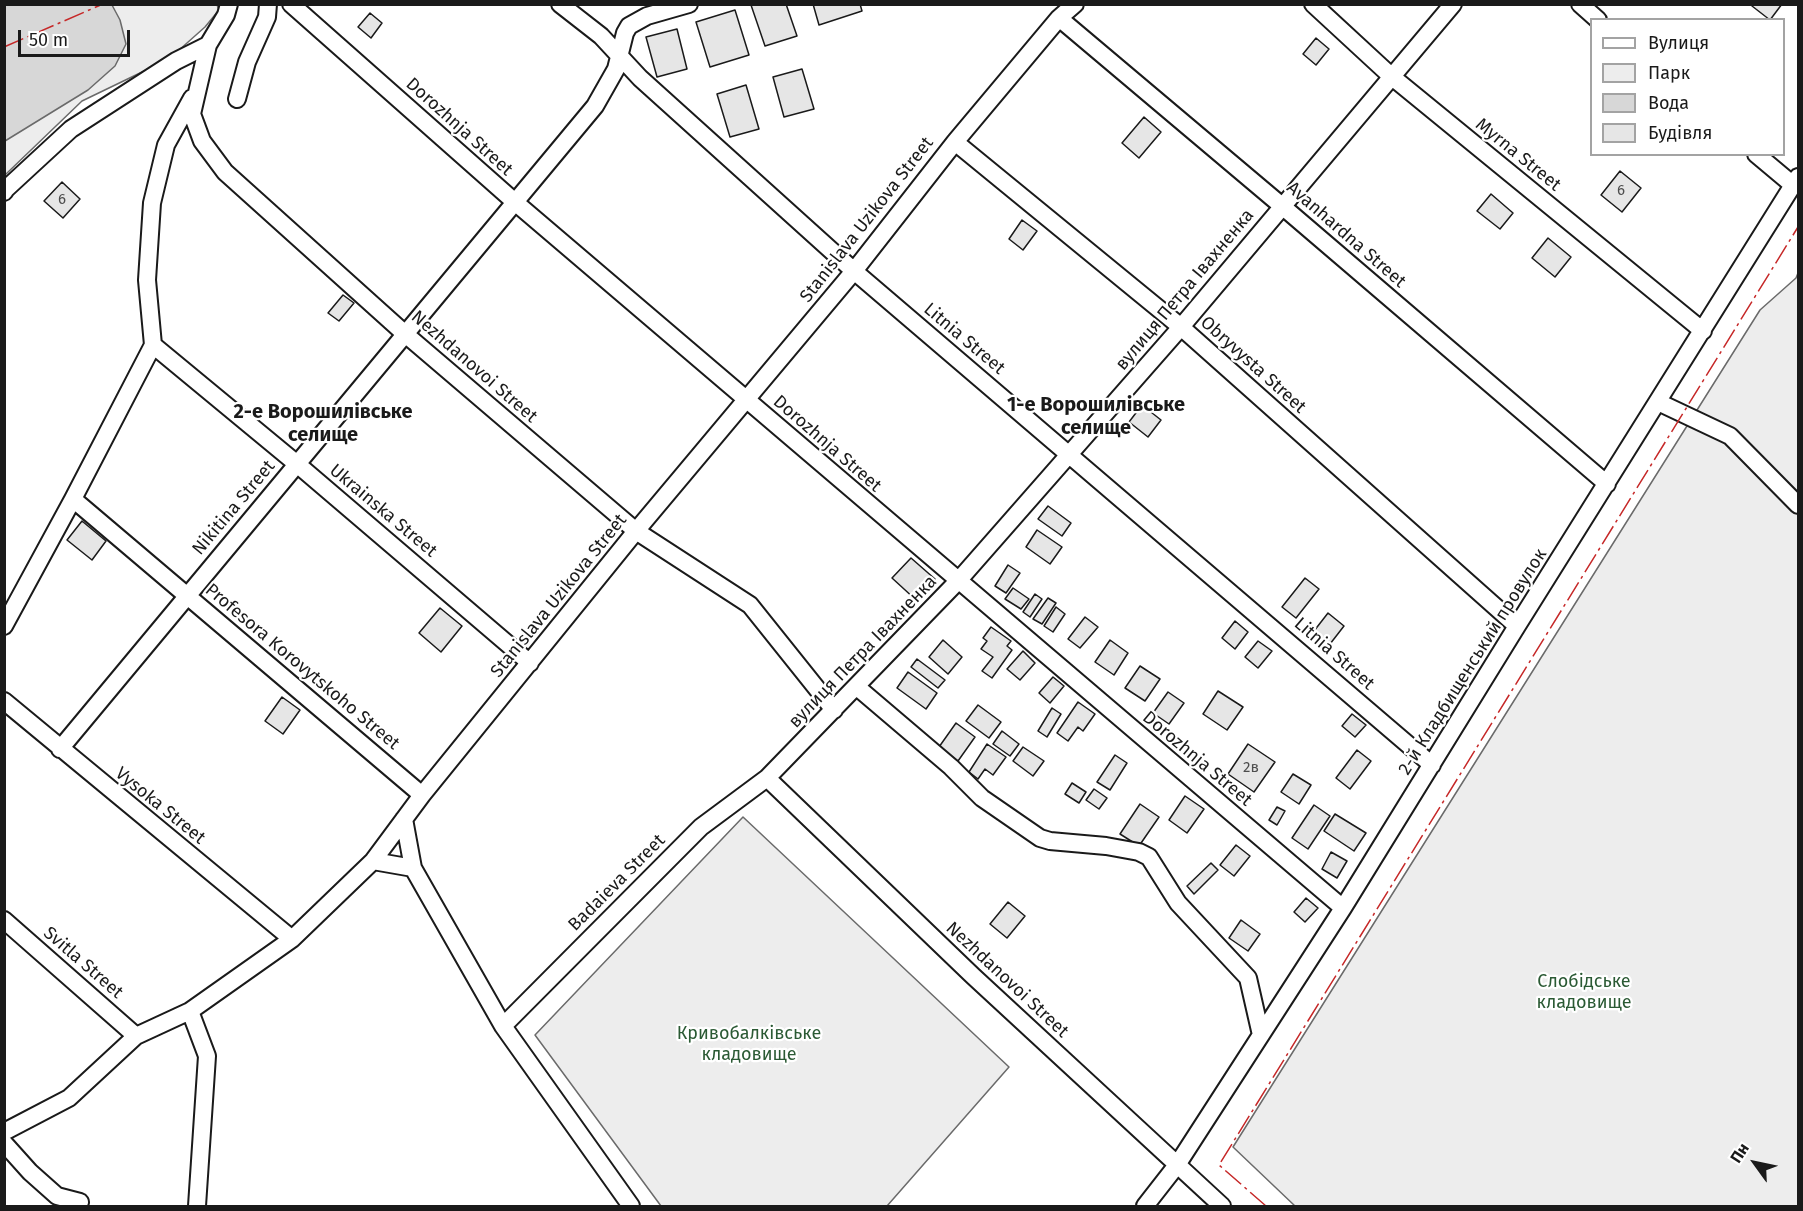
<!DOCTYPE html>
<html>
<head>
<meta charset="utf-8">
<style>
  body { margin:0 }
  #map { position:relative; width:1803px; height:1211px; overflow:hidden; background:#fff; font-family:"Fira Sans",sans-serif }
  canvas { display:block }
  .frame { position:absolute; inset:0; border:6px solid #1a1a1a; pointer-events:none }
  .legend { position:absolute; left:1590px; top:18px; width:195px; height:138px; box-sizing:border-box; background:#fff; border:2px solid #a3a3a3; margin:0; padding:8px 10px; list-style:none; font-size:18px; color:#1a1a1a }
  .legend li { display:flex; align-items:center; gap:12px; height:30px }
  .legend b { width:30px; border:2px solid #a3a3a3 }
  .north { position:absolute; left:1725px; top:1133px; width:60px; height:60px; -webkit-text-stroke:4px #fff; paint-order:stroke; rotate:303deg; font-size:16px; font-weight:700; line-height:24px; text-align:center; color:#1a1a1a }
  .north::after { content:''; display:block; margin:auto; width:21px; height:27px; background:#1a1a1a; clip-path:polygon(50% 0,100% 100%,50% 72%,0 100%) }
  .scale { position:absolute; left:18px; top:30px; width:112px; height:27px; box-sizing:border-box; border:3px solid #1a1a1a; border-top:0; padding-left:8px; font-size:18px; line-height:21px; white-space:nowrap; color:#1a1a1a; -webkit-text-stroke:4px #fff; paint-order:stroke }
</style>
</head>
<body>
<div id="map">
<canvas width="1803" height="1211"></canvas>
<div class="frame"></div>
<ul class="legend">
<li><b style="height:8px;background:#fff"></b>Вулиця</li>
<li><b style="height:16px;background:#ededed"></b>Парк</li>
<li><b style="height:16px;background:#d7d7d7"></b>Вода</li>
<li><b style="height:16px;background:#e6e6e6"></b>Будівля</li>
</ul>
<div class="north">Пн</div>
<div class="scale">50 m</div>
</div>
<script>
const c = document.querySelector('canvas').getContext('2d');
c.lineJoin = 'round';
function fillPath(path, color) { c.fillStyle = color; c.fill(path, 'evenodd'); }
function strokePath(path, color, width, dash) { c.strokeStyle = color; c.lineWidth = width; c.lineCap = dash ? 'butt' : 'round'; c.setLineDash(dash || []); c.stroke(path); }
function write(font, color, halo, rows, align = 'center') {
  c.font = font + ' "Fira Sans",sans-serif'; c.lineWidth = 4.5; c.setLineDash([]); c.textBaseline = 'middle'; c.strokeStyle = halo; c.fillStyle = color; for (const [text, x, y, turn = 0] of rows) {
    c.save(); c.translate(x, y); c.rotate((+turn || 0) * Math.PI / 180); c.textAlign = isNaN(turn) ? turn : align; if (halo) c.strokeText(text, 0, 0); c.fillText(text, 0, 0); c.restore();
  }
}
const green = new Path2D(`
  M5 5H217L219 10 205 27 169 59 82 101 5 175Z
  M1798 273V1206H1295L1233 1147 1760 310 1796 278Z
  M743 817 1009 1067 887 1206H661L535 1035Z`);
fillPath(green, '#ededed');
strokePath(green, '#6a6a6a', 1.5);
const water = new Path2D(`
  M5 4 112 5 120 20 126 44 115 66 88 90 5 141Z`);
fillPath(water, '#d7d7d7');
strokePath(water, '#6a6a6a', 1.5);
const building = new Path2D(`
  M786 4 797 36 765 46 751 5Z
  M813 4H860L862 11 819 25Z
  M1753 4H1782L1770 20 1752 6Z
  M735 10 749 55 710 67 696 22Z
  M370 13 382 23 371 38 358 27Z
  M677 29 687 69 657 77 646 37Z
  M1316 38 1329 49 1316 65 1303 54Z
  M802 69 814 109 784 117 773 77Z
  M746 85 759 129 730 137 717 94Z
  M1144 117 1161 132 1139 158 1122 143Z
  M1620 171 1641 188 1622 212 1601 195Z
  M62 182 80 199 63 218 44 201Z
  M1491 194 1513 213 1500 229 1477 211Z
  M1022 220 1037 231 1023 250 1009 239Z
  M1548 238 1571 257 1555 277 1532 258Z
  M343 295 354 303 339 321 328 313Z
  M1142 405 1161 420 1148 437 1129 422Z
  M1048 506 1071 523 1062 536 1038 519Z
  M82 521 106 541 92 560 67 540Z
  M1037 530 1062 547 1050 564 1026 547Z
  M911 558 935 579 916 600 892 578Z
  M1008 565 1020 573 1006 593 995 586Z
  M1305 578 1319 589 1296 618 1282 607Z
  M1013 588 1029 599 1021 609 1005 599Z
  M1035 594 1042 599 1030 617 1023 612Z
  M1048 598 1056 603 1042 624 1033 619Z
  M1056 607 1065 614 1053 632 1044 626Z
  M440 608 462 626 441 652 419 633Z
  M1328 613 1344 626 1330 644 1314 631Z
  M1085 617 1098 627 1080 648 1068 639Z
  M1235 621 1248 632 1235 649 1222 638Z
  M991 627 1011 641 1007 646 1012 650 992 678 982 671 993 657 981 649 987 641 983 638Z
  M943 640 962 657 948 674 929 657Z
  M1110 640 1128 653 1114 675 1095 662Z
  M1258 641 1272 651 1258 668 1245 657Z
  M1023 651 1035 663 1020 680 1007 669Z
  M917 659 945 680 938 688 911 667Z
  M1140 666 1160 679 1145 701 1125 688Z
  M908 672 937 693 926 709 897 688Z
  M1053 677 1064 686 1050 703 1039 693Z
  M1218 691 1243 707 1227 730 1203 714Z
  M1168 692 1184 703 1169 724 1153 713Z
  M282 697 300 710 283 734 265 721Z
  M1078 702 1095 714 1083 731 1078 727 1068 741 1057 733Z
  M978 705 1001 722 989 738 966 721Z
  M1052 708 1061 714 1047 737 1038 731Z
  M1352 714 1366 725 1355 737 1342 726Z
  M956 723 975 737 958 761 939 747Z
  M1002 731 1019 744 1010 756 993 744Z
  M987 744 1006 757 993 775 985 769 978 779 969 772Z
  M1248 744 1275 762 1254 792 1228 774Z
  M1023 747 1044 761 1033 776 1013 761Z
  M1357 750 1371 761 1350 789 1336 778Z
  M1115 755 1127 763 1110 790 1097 782Z
  M1293 774 1311 785 1299 804 1281 792Z
  M1072 783 1086 792 1079 803 1065 794Z
  M1094 789 1107 798 1099 809 1086 800Z
  M1185 796 1204 809 1187 833 1169 820Z
  M1140 804 1159 817 1139 846 1120 834Z
  M1314 805 1330 816 1308 849 1292 838Z
  M1277 807 1285 811 1277 825 1269 820Z
  M1335 814 1366 833 1354 851 1324 831Z
  M1236 845 1250 856 1234 876 1220 865Z
  M1331 852 1347 861 1337 878 1322 869Z
  M1211 863 1218 870 1194 894 1187 886Z
  M1306 898 1318 908 1305 922 1294 912Z
  M1008 902 1025 916 1007 938 990 924Z
  M1241 920 1260 934 1248 951 1229 938Z`);
fillPath(building, '#e6e6e6');
strokePath(building, '#1a1a1a', 1.5);
const minor = new Path2D(`
  M229 4 226 15 208 45 192 114 202 141 225 172 404 333 636 531 750 605 834 710
  M291 4 516 203 1343 908
  M560 4 601 36 640 78 854 271 1432 765
  M1313 4 1391 76 1703 331
  M1580 4 1598 20
  M1059 18 1282 206 1607 484
  M237 99 247 62 267 17 268 4
  M955 142 1181 327 1517 626
  M1756 154 1793 185
  M4 192 6 189 71 129 176 61 208 45
  M153 345 297 464 530 663
  M1658 402 1730 436 1798 505
  M73 499 422 795
  M4 626 73 499 153 345 147 280 152 203 166 145 192 98
  M857 687 951 767 982 798 1040 838 1050 841 1106 846 1139 852 1149 857 1178 903 1248 978 1261 1035
  M4 701 292 939
  M60 749 595 106 616 69 625 33 629 26 647 16 689 4
  M767 778 973 976 1222 1206
  M404 819 413 868
  M373 861 413 868 503 1026 631 1206
  M4 920 136 1036
  M190 1011 207 1056 197 1206
  M503 1026 701 827 767 778 958 581 1181 327 1453 4
  M4 1132 69 1098 136 1036 190 1011 292 939 373 861 422 795 636 531 854 271 955 142 1059 18 1075 4
  M4 1143 30 1172 57 1196 80 1202
  M1145 1206 1177 1165 1343 908 1517 626 1798 177`);
strokePath(minor, '#1a1a1a', 20);
strokePath(minor, '#fff', 16);
strokePath(new Path2D(`
  M4 47 103 4
  M1266 1206 1219 1165 1798 227`), '#c62828', 1.5, [21, 4.5, 3, 4.5]);
write('15px', '#4d4d4d', null, [
  ["6",1621,191],
  ["6",62,200],
  ["2в",1251,768]
]);
write('18px', '#1a1a1a', '#fff', [
  ["Dorozhnja Street",459,127,42],
  ["Myrna Street",1518,155,39],
  ["Stanislava Uzikova Street",867,220,-52],
  ["Avanhardna Street",1346,235,41],
  ["вулиця Петра Івахненка",1185,290,-50],
  ["Litnia Street",964,339,40],
  ["Obryvysta Street",1253,365,42],
  ["Nezhdanovoi Street",474,367,41],
  ["Dorozhnja Street",827,444,41],
  ["Nikitina Street",234,508,-50],
  ["Ukrainska Street",383,511,40],
  ["Stanislava Uzikova Street",559,596,-51],
  ["вулиця Петра Івахненка",863,652,-46],
  ["Litnia Street",1334,654,41],
  ["2-й Кладбищенський провулок",1473,662,-58],
  ["Profesora Korovytskoho Street",302,667,40],
  ["Dorozhnja Street",1197,759,40],
  ["Vysoka Street",160,806,39],
  ["Badaieva Street",617,883,-45],
  ["Svitla Street",83,963,41],
  ["Nezhdanovoi Street",1007,980,43]
]);
write('18px', '#2b5a34', '#fff', [
  ["Слобідське",1584,982],
  ["кладовище",1584,1003],
  ["Кривобалківське",749,1034],
  ["кладовище",749,1055]
]);
write('bold 20px', '#1a1a1a', '#fff', [
  ["1-е Ворошилівське",1096,405],
  ["селище",1096,428],
  ["2-е Ворошилівське",323,412],
  ["селище",323,435]
]);
</script>
</body>
</html>
